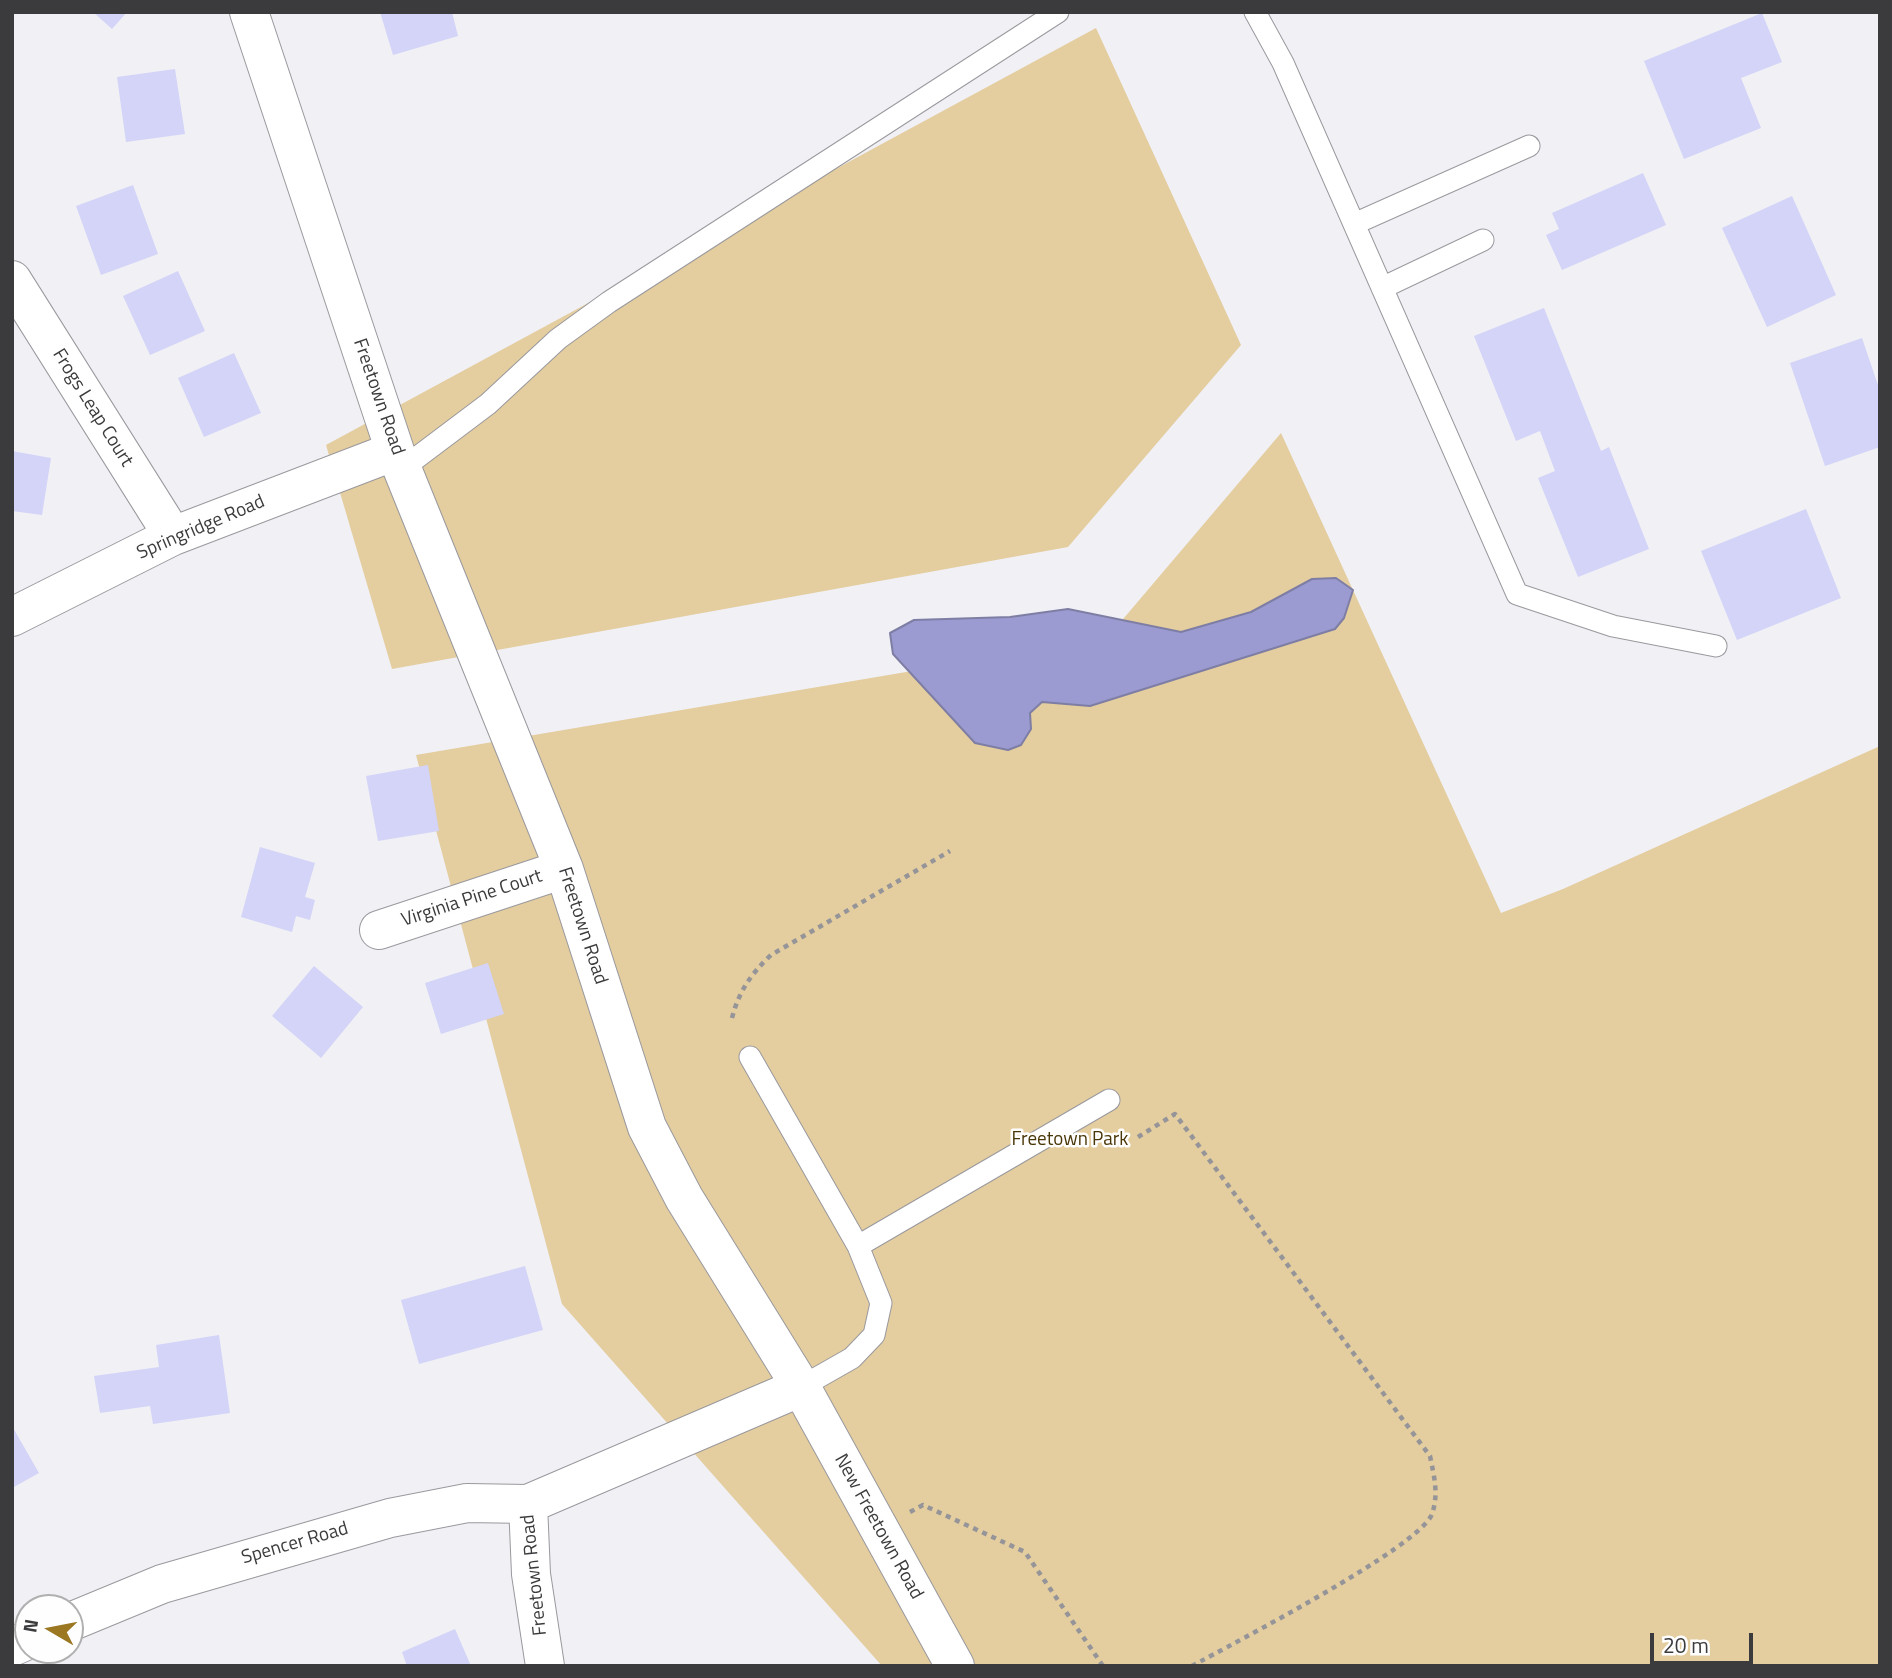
<!DOCTYPE html>
<html>
<head>
<meta charset="utf-8">
<style>
  body { margin:0 }
  #map { position:relative; width:1892px; height:1678px; overflow:hidden; background:#f0f0f5; font-family:"Titillium Web",sans-serif }
  canvas { display:block }
  .frame { position:absolute; inset:0; border:14px solid #3b3b3d; pointer-events:none }
  .north { position:absolute; left:14px; top:1594px; width:70px; height:70px; box-sizing:border-box; background:#fefeff; border:2px solid #b0b0b1; border-radius:50%; rotate:280deg; font-size:19px; font-weight:700; line-height:28px; text-align:center; color:#3b3b3d }
  .north::after { content:''; display:block; margin:auto; width:24px; height:32px; background:#9b7722; clip-path:polygon(50% 0,100% 100%,50% 72%,0 100%) }
  .scale { position:absolute; left:1650px; top:1633px; width:103px; height:32px; box-sizing:border-box; border:4px solid #3b3b3d; border-top:0; padding-left:9px; font-size:21px; line-height:24px; white-space:nowrap; color:#3b3b3d; -webkit-text-stroke:5px #fefeff; paint-order:stroke }
</style>
</head>
<body>
<div id="map">
<canvas width="1892" height="1678"></canvas>
<div class="frame"></div>
<div class="north">N</div>
<div class="scale">20 m</div>
</div>
<script>
const c = document.querySelector('canvas').getContext('2d');
c.lineJoin = 'round';
function fillPath(path, color) { c.fillStyle = color; c.fill(path, 'evenodd'); }
function strokePath(path, color, width, dash) { c.strokeStyle = color; c.lineWidth = width; c.lineCap = dash ? 'butt' : 'round'; c.setLineDash(dash || []); c.stroke(path); }
function write(font, color, halo, rows, align = 'center') {
  c.font = font + ' "Titillium Web",sans-serif'; c.lineWidth = 5; c.setLineDash([]); c.textBaseline = 'middle'; c.strokeStyle = halo; c.fillStyle = color; for (const [text, x, y, turn = 0] of rows) {
    c.save(); c.translate(x, y); c.rotate((+turn || 0) * Math.PI / 180); c.textAlign = isNaN(turn) ? turn : align; if (halo) c.strokeText(text, 0, 0); c.fillText(text, 0, 0); c.restore();
  }
}
fillPath(new Path2D(`
  M1096 28 1241 345 1068 547 392 669 326 445Z
  M1281 433 1501 913 1563 889 1880 746V1666H882L562 1304 416 755 1107 638Z`), '#e4cd9e');
const water = new Path2D(`
  M1336 578 1353 590 1344 618 1335 629 1090 706 1042 702 1030 713 1031 729 1021 745 1008 750 975 743 893 654 890 633 914 620 1010 617 1068 609 1181 632 1251 612 1312 579Z`);
fillPath(water, '#9b9bd2');
strokePath(water, '#7e7ea5', 2);
fillPath(new Path2D(`
  M93 12H127L112 29Z
  M380 12H452L458 36 393 55Z
  M1762 13 1782 62 1741 78 1761 128 1684 159 1644 61Z
  M175 69 185 134 126 142 117 77Z
  M1643 173 1666 225 1562 270 1546 235 1559 229 1552 213Z
  M133 185 158 254 101 275 76 206Z
  M1792 196 1836 295 1767 327 1722 228Z
  M178 271 205 331 150 355 123 296Z
  M1544 308 1601 451 1609 447 1649 549 1578 577 1538 478 1555 471 1540 431 1516 441 1474 336Z
  M1862 338 1880 391V447L1825 466 1790 363Z
  M234 353 261 413 204 437 178 378Z
  M12 451 51 458 42 515 12 511Z
  M1806 509 1841 598 1737 640 1701 551Z
  M428 765 439 831 378 841 366 776Z
  M260 847 315 863 305 897 315 900 310 920 296 916 292 932 241 917Z
  M488 963 504 1014 441 1034 425 983Z
  M314 966 363 1007 321 1058 272 1016Z
  M525 1266 543 1330 419 1364 401 1300Z
  M219 1335 230 1413 153 1424 150 1406 100 1413 94 1376 159 1367 156 1345Z
  M12 1426 39 1473 12 1488Z
  M455 1629 471 1666H407L402 1652Z`), '#d3d4f7');
const lane = new Path2D(`
  M1255 12 1283 63 1517 594 1613 626 1716 646
  M1354 224 1529 146
  M1382 288 1483 240
  M403 468 488 404 558 339 609 302 1058 12
  M750 1057 858 1246 881 1303 874 1335 852 1358 801 1387
  M858 1246 1109 1100`);
const street = new Path2D(`
  M249 12 395 451 564 869 647 1127 684 1198 801 1387 955 1666
  M12 280 173 536
  M12 617 173 536 395 451
  M379 930 564 869
  M528 1504 531 1574 545 1666
  M70 1622 162 1584 390 1518 467 1503 528 1504 801 1387
  M12 1647 28 1640`);
strokePath(lane, '#99999e', 23);
strokePath(street, '#99999e', 40);
strokePath(new Path2D(`
  M732 1018C739 991 751 974 771 955L950 851
  M1138 1137 1175 1114 1430 1456C1434 1476 1439 1494 1432 1514 1420 1547 1232 1644 1192 1666
  M910 1512 923 1505 1025 1552 1103 1666`), '#959599', 4.5, [5, 5]);
strokePath(lane, '#fff', 21);
strokePath(street, '#fff', 38);
write('19px', '#3b3b3d', '#fefeff', [
  ["Freetown Road",378,397,71],
  ["Frogs Leap Court",92,408,58],
  ["Springridge Road",201,528,-23],
  ["Virginia Pine Court",472,899,-18],
  ["Freetown Road",582,926,72],
  ["New Freetown Road",878,1527,61],
  ["Spencer Road",295,1544,-16],
  ["Freetown Road",535,1575,-96]
]);
write('19px', '#4a3708', '#fefeff', [
  ["Freetown Park",1070,1140]
]);
</script>
</body>
</html>
